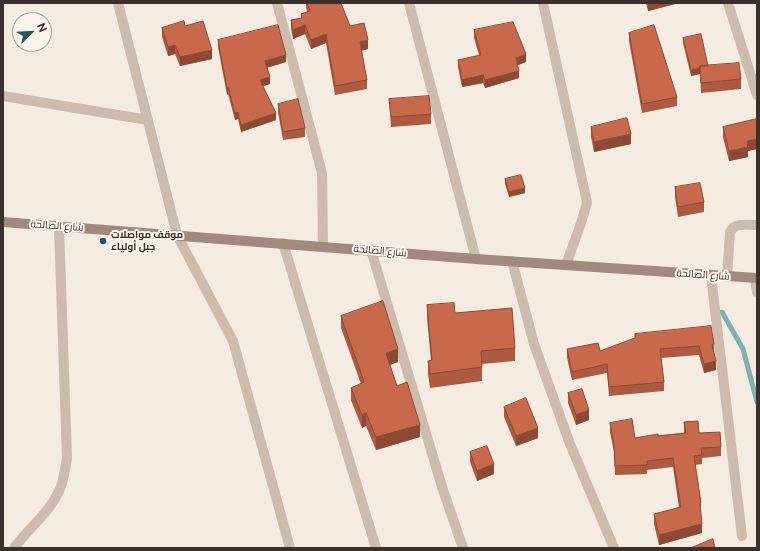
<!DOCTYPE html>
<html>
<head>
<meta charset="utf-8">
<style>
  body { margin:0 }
  #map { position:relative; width:760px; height:551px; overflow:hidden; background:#f4ebe1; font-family:"Public Sans",sans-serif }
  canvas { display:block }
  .frame { position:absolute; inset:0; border:4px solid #3b302b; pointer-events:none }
  .north { position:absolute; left:12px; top:12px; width:40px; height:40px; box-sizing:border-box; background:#fbf5ee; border:1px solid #aea6a0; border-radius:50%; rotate:66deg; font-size:11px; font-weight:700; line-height:16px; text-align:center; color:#3b302b }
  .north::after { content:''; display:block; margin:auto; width:14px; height:18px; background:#1f5a5e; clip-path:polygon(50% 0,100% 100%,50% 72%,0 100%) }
</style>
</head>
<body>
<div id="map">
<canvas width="760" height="551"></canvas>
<div class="frame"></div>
<div class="north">N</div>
</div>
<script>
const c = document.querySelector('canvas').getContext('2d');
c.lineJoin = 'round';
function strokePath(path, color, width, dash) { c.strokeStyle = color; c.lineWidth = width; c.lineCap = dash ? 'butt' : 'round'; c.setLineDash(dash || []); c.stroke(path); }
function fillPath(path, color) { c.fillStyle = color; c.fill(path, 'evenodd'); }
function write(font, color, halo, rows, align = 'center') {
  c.font = font + ' "Public Sans",Cairo,sans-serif'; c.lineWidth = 4; c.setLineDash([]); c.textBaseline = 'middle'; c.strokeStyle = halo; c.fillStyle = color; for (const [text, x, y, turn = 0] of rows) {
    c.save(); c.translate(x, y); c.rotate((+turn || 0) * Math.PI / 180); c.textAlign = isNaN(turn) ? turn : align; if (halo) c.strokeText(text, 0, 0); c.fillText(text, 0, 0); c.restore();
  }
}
strokePath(new Path2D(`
  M722 312 743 349 757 402`), '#7fb0b2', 5);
strokePath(new Path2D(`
  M277 3 322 173 323 246
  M409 3 476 259
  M543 3 587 202C582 224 573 244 566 265
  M728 3 757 95
  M3 96 148 120
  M283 243 376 548
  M371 250 443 490 463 548
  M512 261 534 344 570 444 614 548
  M711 276 742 536
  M727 277 730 232C735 222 747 225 757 225
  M755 278 757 292
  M14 548C28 529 49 513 59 491 64 482 65 468 67 458L59 227`), '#cdbbac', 10);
strokePath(new Path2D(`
  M118 3 177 235 233 341 290 548`), '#cdbbac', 10);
strokePath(new Path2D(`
  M3 222 476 259 757 278`), '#a18a7d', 10);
fillPath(new Path2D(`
  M306 3H341L350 26 368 49 361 51 367 80V89L335 95 326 43 311 49 305 34 293 39 291 29V20L301 18V14L307 12 306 7Z
  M646 3H679L648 11Z
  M757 17V31L756 27V18Z
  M185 26 212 59 180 66 175 54 168 56 162 37V28Z
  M474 30 526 62 517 65 519 78 485 88 483 83 462 87 458 67V60L479 55 474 38Z
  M629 33 677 97V106L642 113 629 41Z
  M683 38 708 66 741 79V89L701 93 700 74 691 76 683 43Z
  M218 40 286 62 267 68 270 84 263 86 276 120 241 132 238 119 235 120 228 94 227 95 218 47Z
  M389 99 431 114V124L391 127Z
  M278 104 305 128V137L283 140 278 112Z
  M757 119V149L748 151V157L729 161 723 137V127Z
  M591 127 631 144 594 152 591 137Z
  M505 179 525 193 509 197 505 184Z
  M675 187 704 202V212L678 217 675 197Z
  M427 305 455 313 515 348V361L482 364V381L430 388 428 374V361H431L427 318Z
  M341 316 398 362 390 365 397 386 420 437 376 450 366 426 362 428 351 400V388L361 384 341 328Z
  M635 334 714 344V352L716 370 704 373 699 355 661 358 664 382V391L609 396 607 373 572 380 567 358V349L600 351 635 338Z
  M568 393 589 420 576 425 568 403Z
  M504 407 538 438 516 446 504 417Z
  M684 422 721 447V456L702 458V464L695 465 701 503V513L702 533 659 545 654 524V514L679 508 673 467 647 470V474L615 475 614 452 610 432V423L635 438 684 433Z
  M470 452 494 474 477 481 470 462Z`), '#ac5a40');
fillPath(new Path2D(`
  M651 3H679L648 11V4Z
  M305 25V34L293 39V30Z
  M326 34V43L311 49V40Z
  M368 40V49L360 51V42Z
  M175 45V54L168 56V47Z
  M212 50V59L180 66V57Z
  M526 54V62L516 66V58Z
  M286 55V62L265 68V61Z
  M700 68V74L691 76V70Z
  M519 71V78L485 88V80Z
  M483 75V83L462 87V80Z
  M270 77V84L260 87V80Z
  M228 87V94L227 95V88Z
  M238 112V119L235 120V113Z
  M276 113V120L241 132V125Z
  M631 134V144L594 152V142Z
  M757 139V149L748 151V157L729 161V151L747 141Z
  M525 188V193L509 197V192Z
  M398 349V362L386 366V353Z
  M716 361V370L704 373V364Z
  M589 410V420L576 425V415Z
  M366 413V426L362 428V415Z
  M420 425V437L376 450V437Z
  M538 428V438L516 446V436Z
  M494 464V474L477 481V471Z
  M702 524V533L659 545V535Z`), '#8c4a34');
const building = new Path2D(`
  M307 3H341L350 26 364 23 368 40 360 42 367 80 335 86 326 34 311 40 305 25 293 30 291 20 302 18 301 14 310 11Z
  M184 21 185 26 203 21 212 50 180 57 175 45 168 47 162 28Z
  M513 22 526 54 516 58 519 71 485 80 483 75 462 80 458 60 481 55 474 30Z
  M278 25 286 55 265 61 270 77 260 80 276 113 241 125 238 112 235 113 228 87 227 88 218 40Z
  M654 25 677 97 642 104 629 33Z
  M701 34 708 66H700V68L691 70 683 38Z
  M739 63 741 79 701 83 700 66Z
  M429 96 431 114 391 117 389 99Z
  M298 99 305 128 283 132 278 104Z
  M627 118 631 134 594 142 591 127Z
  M757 119V139L747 141 748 147 729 151 723 127Z
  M521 175 525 188 509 192 505 179Z
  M700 183 704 202 678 207 675 187Z
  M383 301 398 349 386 353 397 386 407 382 420 425 376 437 366 413 362 415 351 388 364 382 341 316Z
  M454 303 455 313 512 308 515 348 481 351 482 367 430 374 428 361 432 360 427 305Z
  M711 326 714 344 712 345 716 361 704 364 699 346 660 349 664 382 609 387 607 364 572 372 567 349 598 343 600 351 635 338V334Z
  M582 389 589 410 576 415 568 393Z
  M526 398 538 428 516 436 504 407Z
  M632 419 635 438 658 434V436L686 433 684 422 698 421 699 433 720 432 721 447 701 448 702 455 694 456 701 503 700 504 702 524 659 535 654 514 681 507 673 458 647 461V465L615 466 614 443 610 423Z
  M487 446 494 464 477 471 470 452Z
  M713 539 715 548H691Z`);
fillPath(building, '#c8694b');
strokePath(building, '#8c4a34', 1);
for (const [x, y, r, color] of [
  [103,241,4,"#1f5a5e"]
]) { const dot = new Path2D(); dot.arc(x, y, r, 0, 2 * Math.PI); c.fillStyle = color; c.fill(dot); strokePath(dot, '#fbf5ee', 1.5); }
write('10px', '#3b302b', '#fbf5ee', [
  ["شارع الصالحة",57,226,4],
  ["شارع الصالحة",380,251,5],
  ["شارع الصالحة",703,275,4]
]);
write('bold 10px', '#3b302b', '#fbf5ee', [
  ["موقف مواصلات",111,235],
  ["جبل أولياء",111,247]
], 'left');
</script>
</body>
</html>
